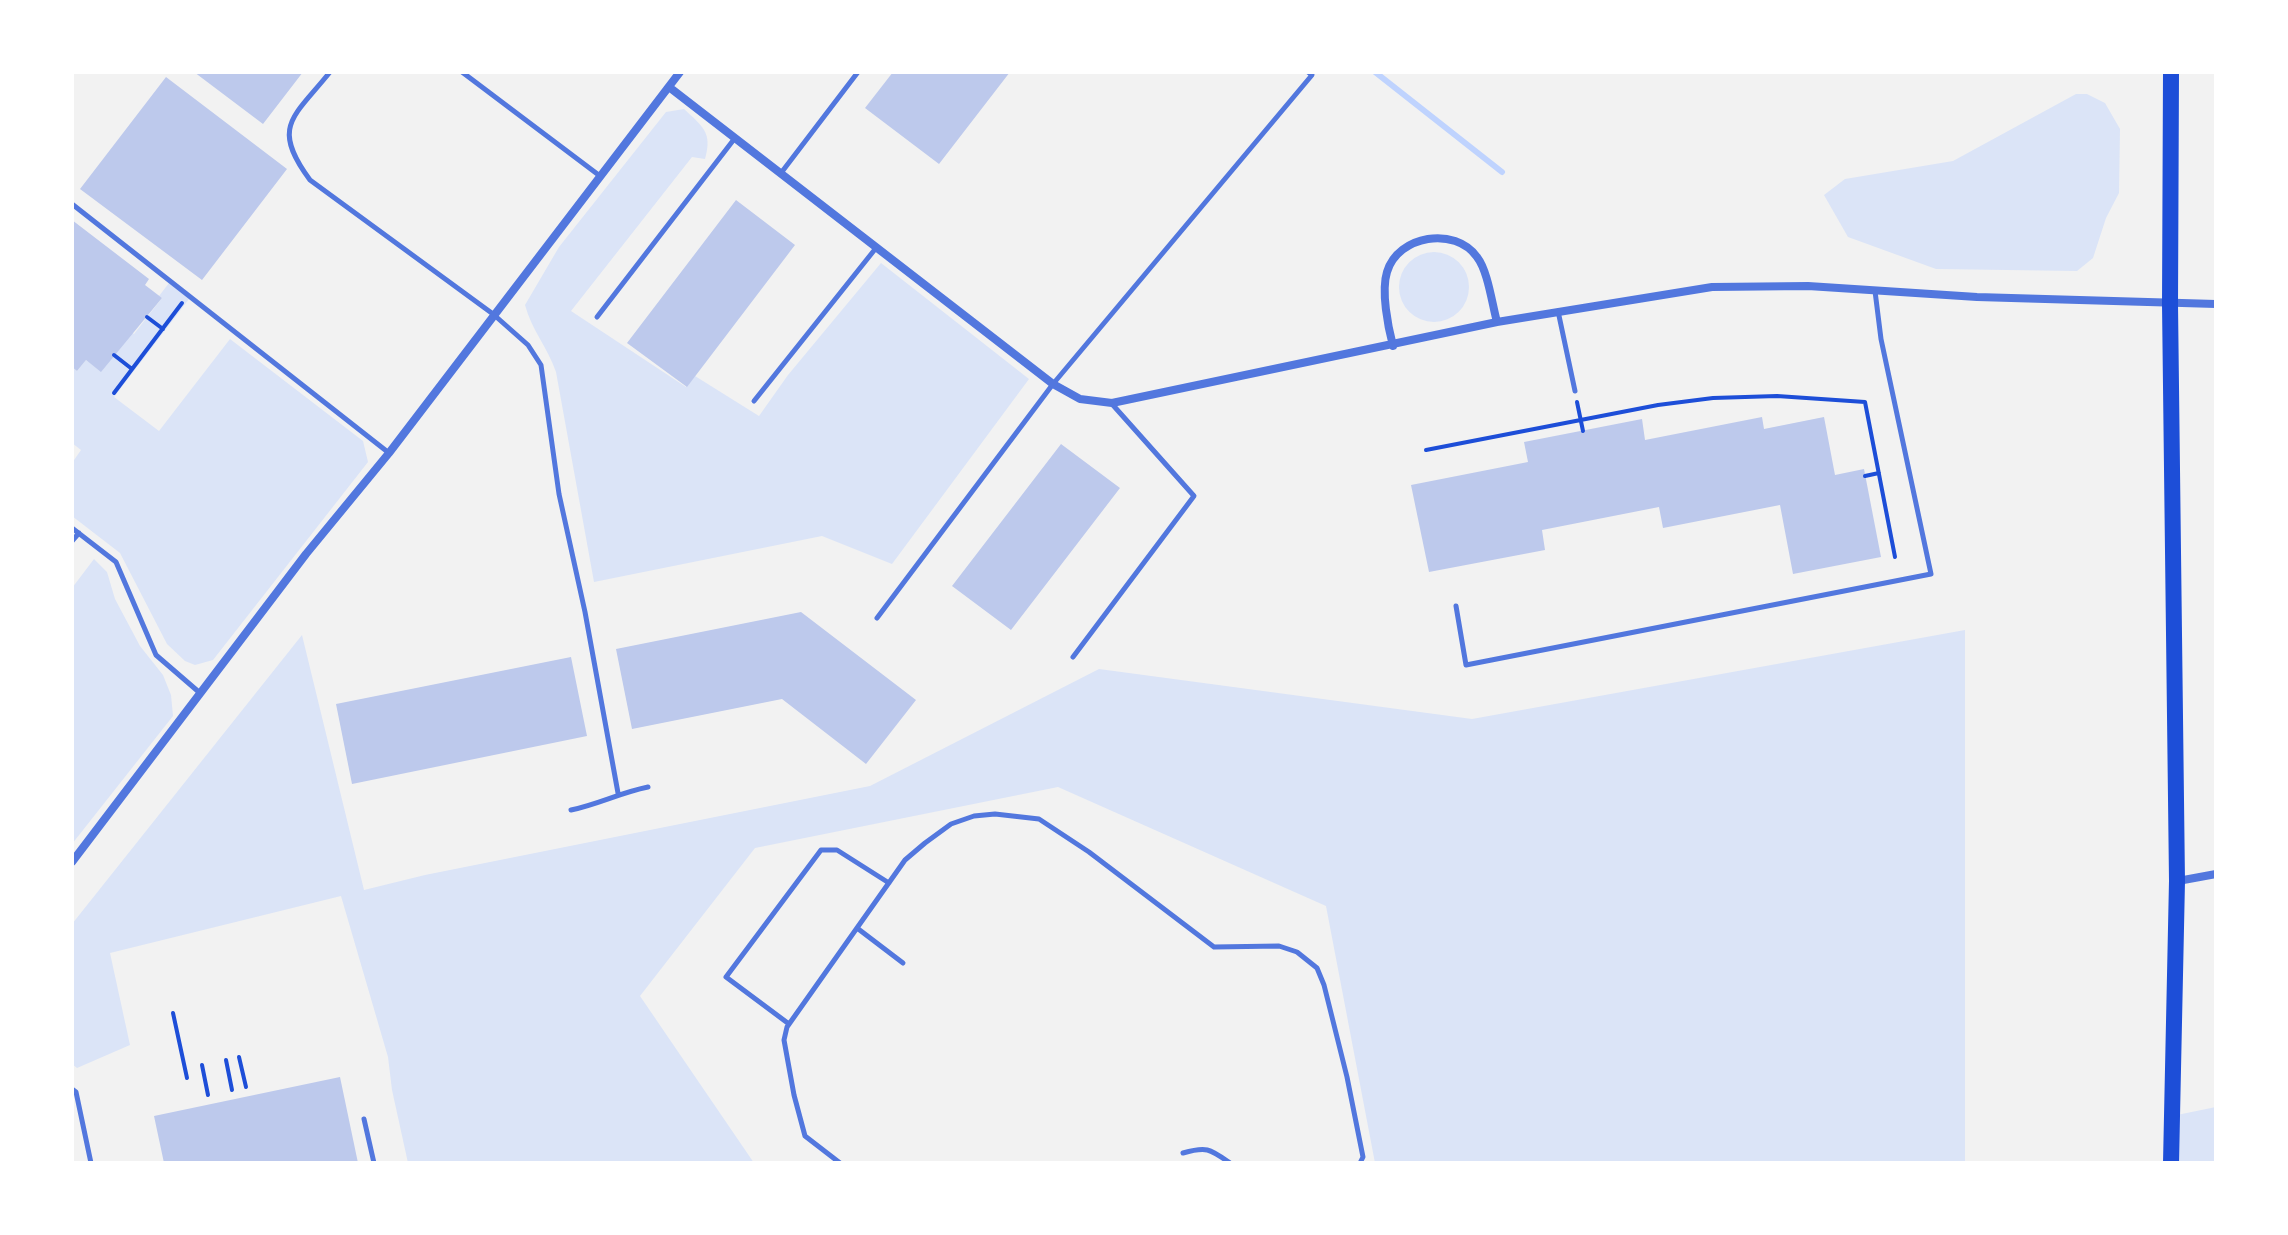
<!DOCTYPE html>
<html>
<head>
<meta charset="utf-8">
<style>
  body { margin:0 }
  #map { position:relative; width:2288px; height:1235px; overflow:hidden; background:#f2f2f2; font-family:Quicksand,sans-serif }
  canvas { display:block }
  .frame { position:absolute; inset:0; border:74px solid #fff; pointer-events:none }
</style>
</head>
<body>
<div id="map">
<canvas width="2288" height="1235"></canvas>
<div class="frame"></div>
</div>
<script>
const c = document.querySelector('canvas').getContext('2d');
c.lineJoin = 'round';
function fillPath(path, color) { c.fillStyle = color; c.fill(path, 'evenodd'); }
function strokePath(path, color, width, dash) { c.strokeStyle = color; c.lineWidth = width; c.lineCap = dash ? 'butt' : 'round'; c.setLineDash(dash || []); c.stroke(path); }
fillPath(new Path2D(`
  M2076 94H2087L2105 103 2120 129 2119 193 2106 218 2093 258 2077 271 1936 269 1848 237 1824 195 1845 179 1953 161Z
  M684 109C702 126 713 132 705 159L692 157 571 311 686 387 695 376 759 416 788 375 881 263 1029 379 892 564 822 536 594 582 556 372C547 346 532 331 525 305L559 247 666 112Z
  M1399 287a35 35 0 1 1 70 0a35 35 0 1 1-70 0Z
  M169 283 189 299 114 397 159 431 230 339 363 441 368 462 213 660 195 665 185 661 167 644 120 553 72 516V463L81 450 72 443V367L77 371 86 360 101 371 131 332 134 334 162 298 159 296Z
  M94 559 107 572 115 599 140 646 163 675 171 695 173 716 72 844V588Z
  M1965 630V1163H1375L1326 906 1058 787 755 848 640 996 754 1163H408L392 1090 388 1057 341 896 110 953 130 1045 77 1068 72 1064V924L302 635 364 890 425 875 870 786 1099 669 1472 719Z
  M2216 1107V1163H2171L2172 1116Z`), '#dbe4f7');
strokePath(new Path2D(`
  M1375 72 1502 172`), '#bfd3fe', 6);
fillPath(new Path2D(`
  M194 72H303L263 124Z
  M893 72H1010L939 164 865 108Z
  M166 77 287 169 202 280 80 189Z
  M736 200 795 245 687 387 627 343Z
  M72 220 149 279 145 285 162 298 101 372 86 360 77 371 72 367Z
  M1762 417 1764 429 1824 417 1835 475 1864 469 1881 557 1793 574 1780 505 1663 528 1659 507 1542 530 1545 550 1429 572 1411 485 1528 462 1524 442 1642 419 1645 440Z
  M1061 444 1120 488 1011 630 952 586Z
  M801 612 916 700 866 764 782 699 632 729 616 649Z
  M571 657 587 736 352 784 336 704Z
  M340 1077 358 1163H164L154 1116Z`), '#bdc9ec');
strokePath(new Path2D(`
  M147 317 163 329
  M114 355 132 369
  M114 393 182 303
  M1577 402 1583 431
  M1426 450 1658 405 1713 398 1777 396 1865 402 1895 557
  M1865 476 1879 473
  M173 1013 187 1078
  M239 1057 246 1087
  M226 1060 232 1090
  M202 1065 208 1095`), '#1d4ed8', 4);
strokePath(new Path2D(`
  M330 72C294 117 270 126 310 180L493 314 528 345 541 365 559 494 585 612 618 793
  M462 72 600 176
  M781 173 858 72
  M72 204 389 453
  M1558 311 1575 391
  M597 317 735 138
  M754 401 876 248
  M72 528 116 562 156 655 200 693
  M72 541 79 533
  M1456 606 1466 665 1931 574 1881 339 1875 291
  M877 618 1053 384 1312 75 1308 72
  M1073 657 1194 496 1112 404
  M571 810C599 804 619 793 648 787
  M857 928 903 963
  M789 1024 726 977 821 850H837L889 883
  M72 1089 76 1092 91 1163
  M364 1119 374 1163
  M1183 1153C1207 1146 1210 1149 1230 1163
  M840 1163 805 1136 794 1095 784 1040 787 1027 905 860 925 843 951 824 974 816 995 814 1039 819 1089 852 1214 947 1279 946 1297 952 1317 968 1324 985 1347 1077 1363 1157 1360 1163`), '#5277de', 5);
strokePath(new Path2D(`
  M669 87 1053 384 1080 399 1112 403 1497 322 1712 287 1808 286 1977 297 2216 304
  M1393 346C1388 327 1381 291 1387 272 1398 235 1455 226 1477 257 1488 271 1492 304 1497 322
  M72 862 306 554 389 453 680 72
  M2178 881 2216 874`), '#5277de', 8);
strokePath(new Path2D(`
  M2171 72 2170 304 2177 881 2171 1163`), '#1d4ed8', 16);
</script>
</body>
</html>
